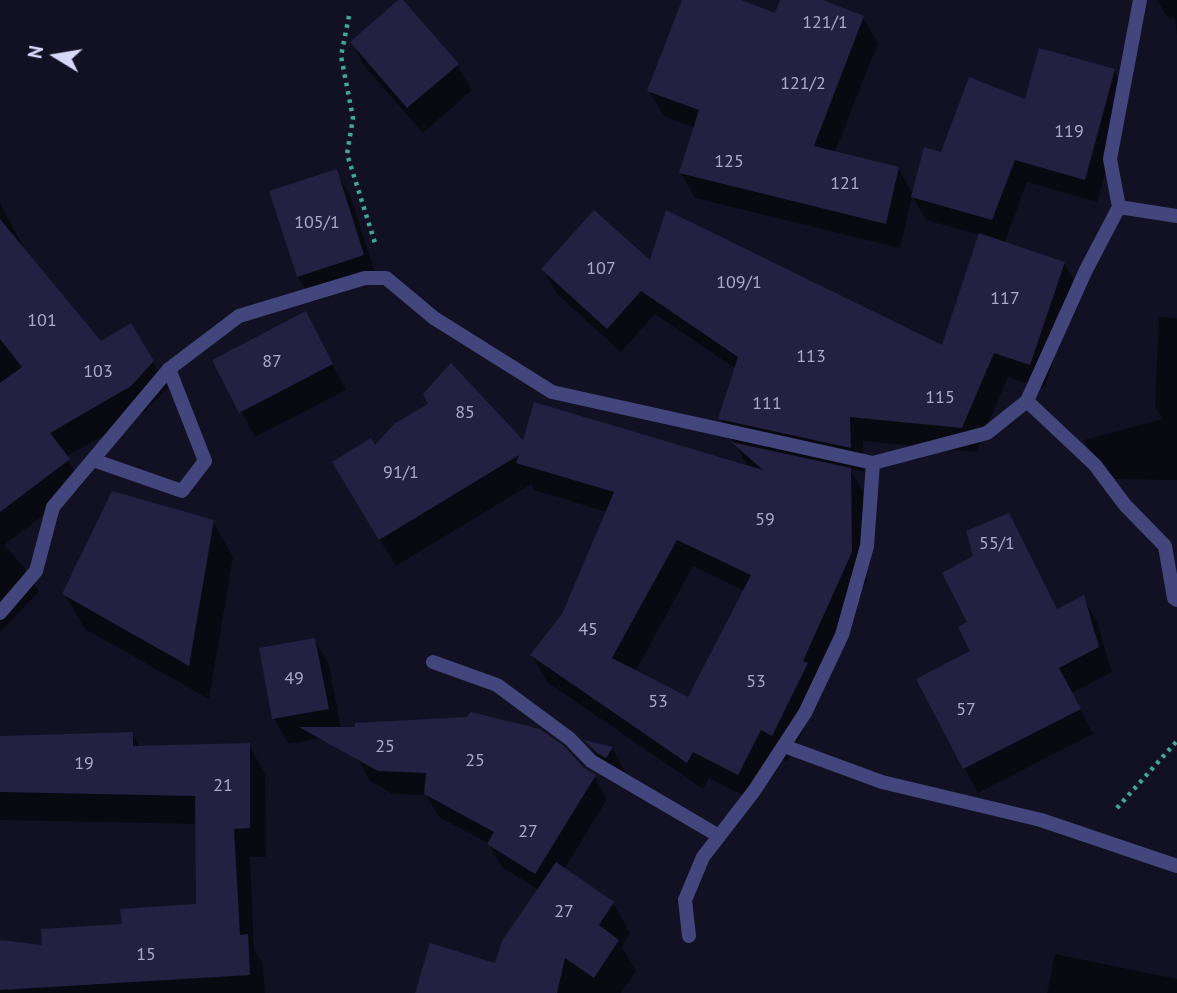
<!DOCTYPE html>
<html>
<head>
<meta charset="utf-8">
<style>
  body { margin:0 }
  #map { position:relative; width:1177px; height:993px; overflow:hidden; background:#121123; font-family:"PT Sans",sans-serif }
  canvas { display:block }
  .north { position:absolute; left:21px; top:21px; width:70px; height:70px; -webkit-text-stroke:5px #121123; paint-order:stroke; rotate:281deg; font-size:19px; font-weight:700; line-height:28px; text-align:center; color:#d8d8fa }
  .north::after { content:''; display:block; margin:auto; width:24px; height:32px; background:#d8d8fa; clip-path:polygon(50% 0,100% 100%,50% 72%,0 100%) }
</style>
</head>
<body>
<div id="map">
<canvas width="1177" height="993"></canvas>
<div class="north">N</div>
</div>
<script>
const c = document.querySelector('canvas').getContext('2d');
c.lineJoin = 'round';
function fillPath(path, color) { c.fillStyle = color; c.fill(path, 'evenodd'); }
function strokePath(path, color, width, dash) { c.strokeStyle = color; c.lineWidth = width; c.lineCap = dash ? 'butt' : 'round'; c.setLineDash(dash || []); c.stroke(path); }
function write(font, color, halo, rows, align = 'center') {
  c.font = font + ' "PT Sans",sans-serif'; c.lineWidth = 5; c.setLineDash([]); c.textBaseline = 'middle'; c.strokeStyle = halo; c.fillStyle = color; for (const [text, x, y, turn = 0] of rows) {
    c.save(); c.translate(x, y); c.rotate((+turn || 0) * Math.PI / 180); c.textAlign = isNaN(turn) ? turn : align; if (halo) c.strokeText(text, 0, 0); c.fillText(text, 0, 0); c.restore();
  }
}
fillPath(new Path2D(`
  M401 0 457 65 472 90 423 133 366 68 352 43Z
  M683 0H736L776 15 782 0H818L863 18 878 43 835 152 898 168 913 194 943 154 1027 101 1114 71 1127 94 1097 202 1027 182 1004 244 1064 263 1078 288 1044 389 1008 377 976 452 863 441 864 472 850 469 866 497 867 580 819 685 823 692 787 762 777 756 754 801 709 778 703 789 547 682 532 655 564 615 607 512 534 490 531 484 396 566 349 489 375 448 524 444 749 468 720 419 736 369 655 314 621 352 557 294 543 270 651 264 943 348 980 235 926 220 912 196 900 248 695 198 681 173 695 128 664 116 649 91ZM693 566 745 591 688 700 635 672Z
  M1157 0H1177V36L1175 19 1168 18Z
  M336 171 350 196 378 281 313 302 298 277 271 193Z
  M0 203 28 256 100 344 153 362 168 387 146 411 66 457 83 485 4 545 24 567 39 592 0 632Z
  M306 314 346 390 255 437 214 361Z
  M1159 317 1177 318V480L1113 479 1098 465 1084 440 1162 419 1155 406Z
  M213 522 233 557 209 699 85 629 64 594Z
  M1022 540 1058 611 1083 597 1097 622 1112 672 1072 693 1093 734 978 793 964 768 973 652 970 623Z
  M315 640 329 665 342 734 289 744 274 719Z
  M132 734 140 747 249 745 265 774 266 857H250L254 949 263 965 265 993H0V942L44 947 198 906 197 824 0 820V738Z
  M587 742 612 748 626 773 620 783 601 765Z
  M357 758 583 769 594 776 607 799 564 870 613 903 630 933 622 947 636 971 621 993H417L496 965 539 890 502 867 488 843 439 817 426 795 392 794 370 781Z
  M1055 954 1177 979V993H1047Z`), '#0007');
fillPath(new Path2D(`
  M398 0H403L459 64 407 108 350 42Z
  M682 0H741L775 13 780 0H823L864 16 814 146 899 167 886 224 679 173 699 110 647 91Z
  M1039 48 1115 69 1085 180 1015 160 992 220 911 197 924 147 941 152 969 77 1025 99Z
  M337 169 364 255 297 277 269 191Z
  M594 210 650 260 666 210 942 345 979 233 1065 262 1030 365 994 353 962 428 850 417 851 448 718 419 738 357 641 291 607 329 541 269Z
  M0 219 101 341 131 323 154 361 131 386 50 433 70 459 0 512V383L22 367 0 339Z
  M306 311 333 364 239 413 212 360Z
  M451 363 523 440 534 402 763 470 731 442 851 468 852 552 803 661 808 663 772 736 761 730 738 775 693 752 687 763 530 655 562 614 614 492 516 463 519 455 379 540 332 462 371 438 375 445 394 424 428 404 423 394ZM677 540 751 575 688 697 612 658Z
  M112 491 214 520 189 666 62 594Z
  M1009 513 1057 609 1084 595 1099 647 1059 668 1081 709 963 769 916 679 970 651 958 627 967 622 942 573 973 556 966 531Z
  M315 638 329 709 272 719 259 648Z
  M471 712 540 729 564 746 584 768 596 775 535 874 487 844 494 832 424 794 426 773 378 771 299 727H355V723L466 717Z
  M133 732V746L250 743V828L234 829 240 935 248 934 250 975 0 990V940L42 945 41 929 122 924 120 909 196 904 195 796 0 792V736Z
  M584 740 613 747 606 758 597 753Z
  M556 862 614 902 599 925 619 940 594 978 565 958 557 993H415L430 943 495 963 502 941Z`), '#232041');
strokePath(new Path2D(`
  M349 16 341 56 353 118 347 154 375 243
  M1117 808 1177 741`), '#3fa896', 4.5, [3.5, 5]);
strokePath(new Path2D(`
  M1027 401 1095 465 1125 505 1165 546 1174 598 1177 600
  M93 460 182 491 205 461 169 369
  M433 662 497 685 570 739 591 761 719 836`), '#42467c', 14);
strokePath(new Path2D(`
  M1119 207 1177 216
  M0 613 36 571 53 507 169 369 239 316 365 278H386L434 318 552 392 873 463 987 433 1027 401 1086 270 1119 207 1110 159 1140 0
  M784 746 882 782 1041 820 1177 866
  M689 936 685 900 703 857 754 791 805 713 842 635 867 546 873 463`), '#42467c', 14);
write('18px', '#abaacc', null, [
  ["121/1",825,23],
  ["121/2",803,84],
  ["119",1069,132],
  ["125",729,162],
  ["121",845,184],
  ["105/1",317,223],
  ["107",601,269],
  ["109/1",739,283],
  ["117",1005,299],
  ["101",42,321],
  ["113",811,357],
  ["87",272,362],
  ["103",98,372],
  ["115",940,398],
  ["111",767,404],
  ["85",465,413],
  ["91/1",401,473],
  ["59",765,520],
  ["55/1",997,544],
  ["45",588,630],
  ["49",294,679],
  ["53",756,682],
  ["53",658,702],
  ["57",966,710],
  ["25",385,747],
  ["25",475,761],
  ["19",84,764],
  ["21",223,786],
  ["27",528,832],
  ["27",564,912],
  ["15",146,955]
]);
</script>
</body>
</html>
